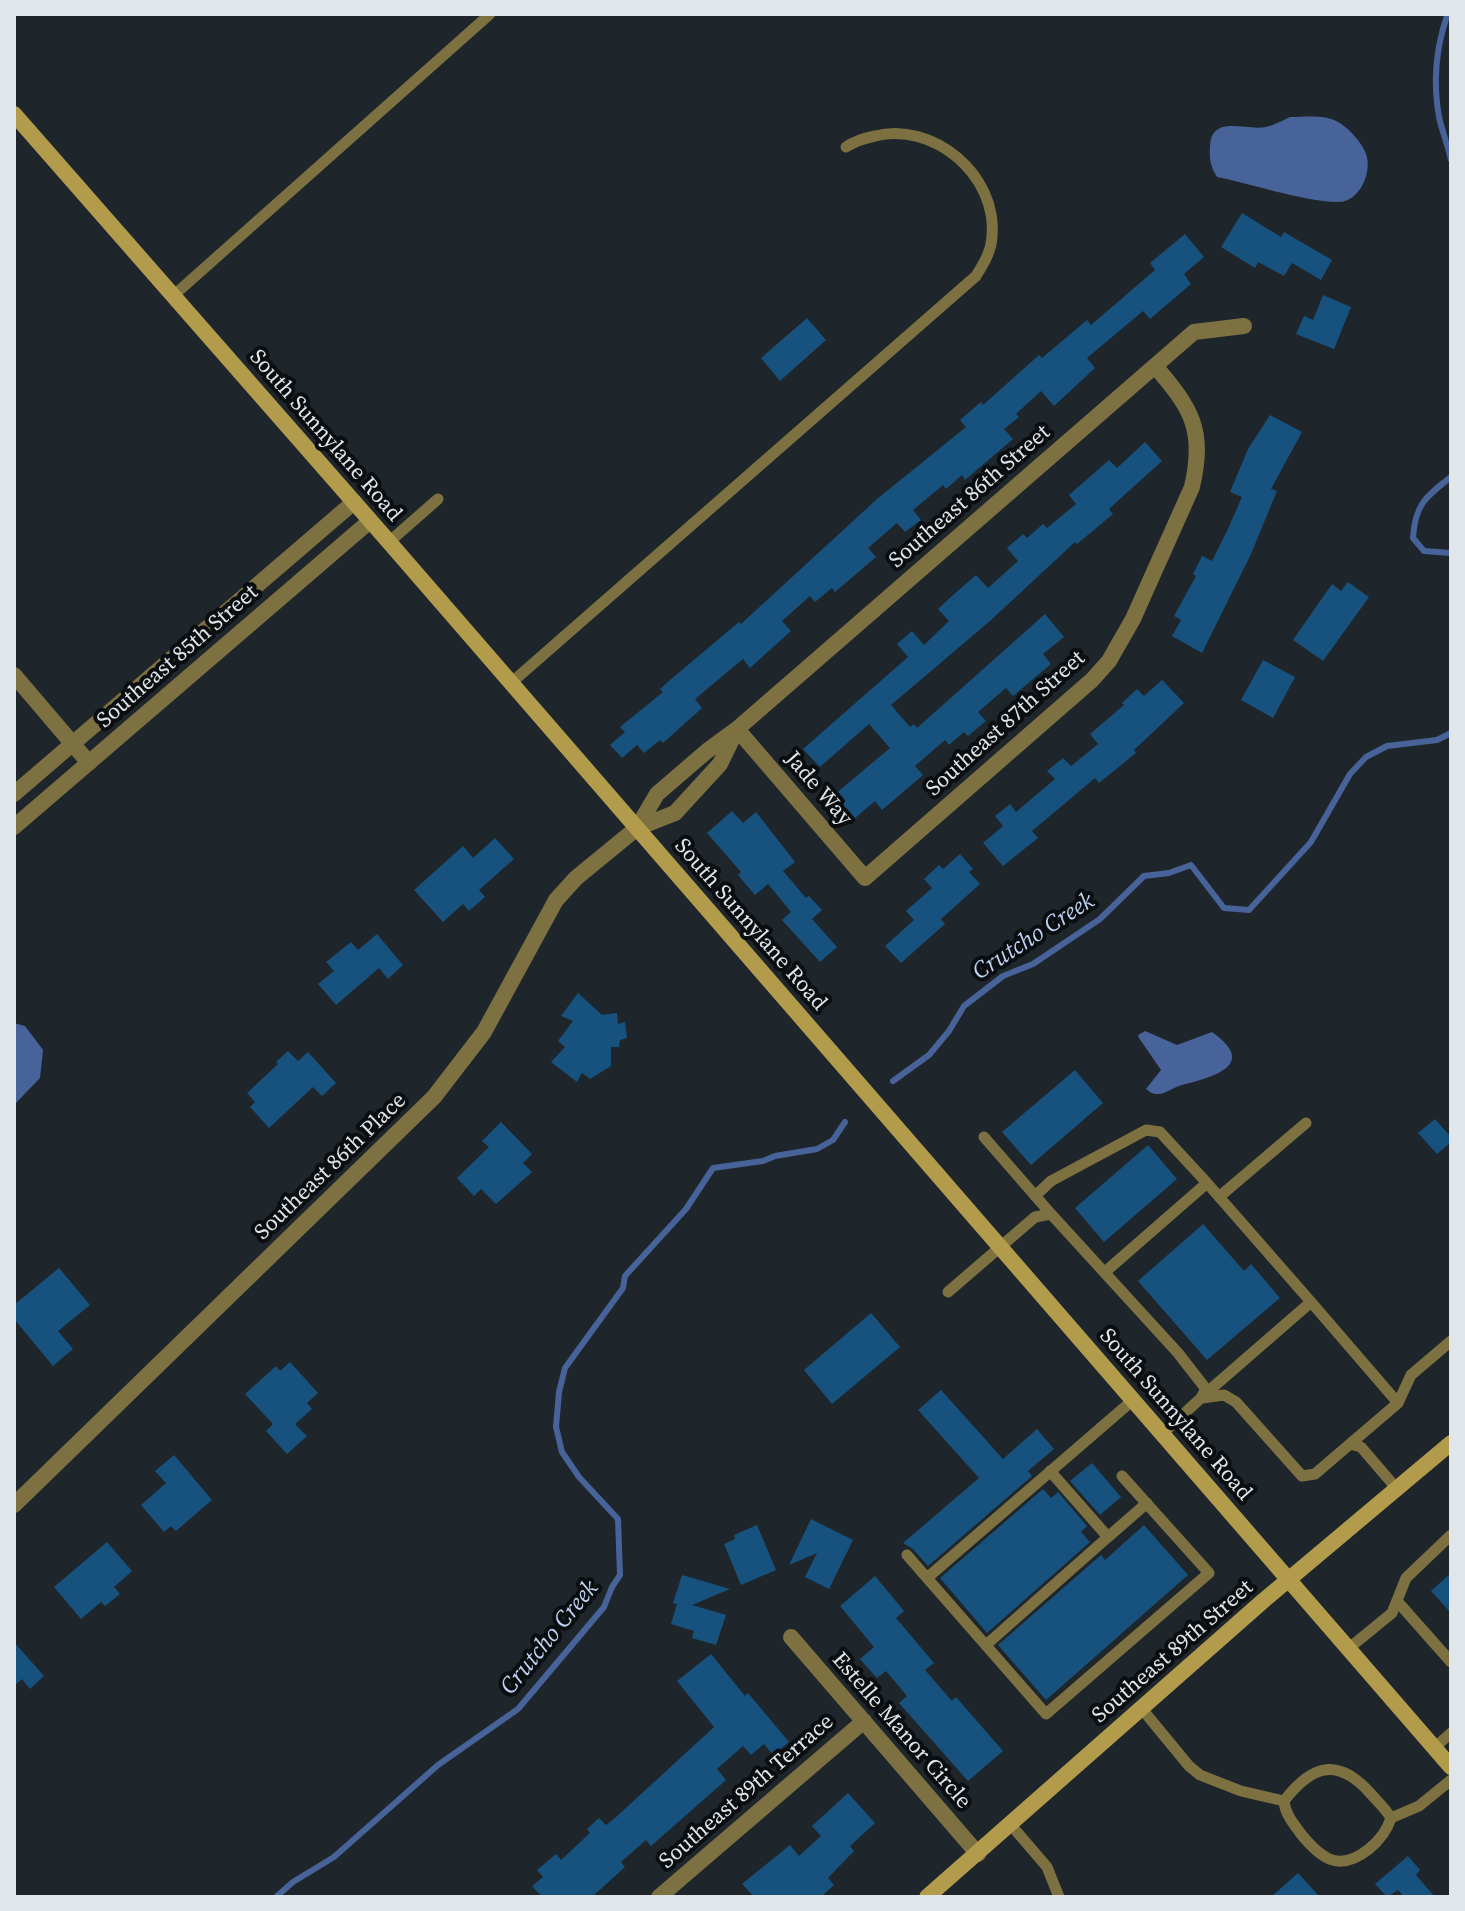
<!DOCTYPE html>
<html>
<head>
<meta charset="utf-8">
<style>
  body { margin:0 }
  #map { position:relative; width:1465px; height:1911px; overflow:hidden; background:#1f262b; font-family:"Source Serif 4",serif }
  canvas { display:block }
  .frame { position:absolute; inset:0; border:16px solid #e1e6ea; pointer-events:none }
</style>
</head>
<body>
<div id="map">
<canvas width="1465" height="1911"></canvas>
<div class="frame"></div>
</div>
<script>
const c = document.querySelector('canvas').getContext('2d');
c.lineJoin = 'round';
function fillPath(path, color) { c.fillStyle = color; c.fill(path, 'evenodd'); }
function strokePath(path, color, width, dash) { c.strokeStyle = color; c.lineWidth = width; c.lineCap = dash ? 'butt' : 'round'; c.setLineDash(dash || []); c.stroke(path); }
function write(font, color, halo, rows, align = 'center') {
  c.font = font + ' "Source Serif 4",serif'; c.lineWidth = 8; c.setLineDash([]); c.textBaseline = 'middle'; c.strokeStyle = halo; c.fillStyle = color; for (const [text, x, y, turn = 0] of rows) {
    c.save(); c.translate(x, y); c.rotate((+turn || 0) * Math.PI / 180); c.textAlign = isNaN(turn) ? turn : align; if (halo) c.strokeText(text, 0, 0); c.fillText(text, 0, 0); c.restore();
  }
}
fillPath(new Path2D(`
  M1290 117C1305 117 1325 114 1338 122 1348 127 1363 144 1366 154 1372 170 1362 196 1345 201 1322 207 1245 182 1217 177 1211 167 1209 160 1210 147 1211 114 1245 131 1266 127 1274 125 1282 121 1290 117Z
  M14 1023 25 1026 43 1050 40 1078 14 1105Z
  M1145 1031 1177 1045 1212 1032C1259 1065 1213 1077 1182 1085 1174 1087 1165 1094 1158 1094 1152 1094 1150 1092 1146 1089L1161 1070 1139 1038 1138 1035Z`), '#476399');
strokePath(new Path2D(`
  M1451 16H1447C1436 48 1433 83 1439 117 1442 131 1448 145 1451 160
  M1451 477C1425 497 1415 505 1413 538L1424 551 1451 553
  M893 1081 929 1055 949 1031 964 1006 1003 976 1033 964 1100 919 1144 876 1169 873 1191 865 1224 908 1249 910 1311 842 1350 774 1366 757 1387 746 1437 740 1451 733
  M276 1897 293 1882 334 1857 438 1765 518 1709 604 1607 612 1587 620 1575 618 1519 579 1477 562 1452 556 1427 559 1392 565 1368 623 1288 625 1276 686 1209 713 1168 763 1161 775 1156 817 1149 833 1140 845 1122`), '#476399', 6);
fillPath(new Path2D(`
  M1242 213 1281 237 1284 232 1332 260 1321 280 1292 263 1284 276 1258 262 1255 268 1221 247Z
  M1185 234 1204 257 1184 274 1191 284 1150 319 1143 311 1087 358 1095 368 1054 406 1041 391 1016 414 1019 417 1004 429 1013 439 965 480 962 475 946 489 943 485 913 510 921 520 905 532 897 523 868 548 876 557 835 592 832 588 815 602 810 596 782 621 791 631 750 668 743 659 695 699 702 708 663 743 660 740 644 753 637 745 622 758 610 745 625 732 620 727 663 692 660 689 670 680 739 622 741 624 877 499 966 427 960 420 981 402 983 405 1039 355 1042 358 1087 320 1091 325 1155 270 1150 263Z
  M1323 295 1351 307 1334 349 1296 334 1304 316 1313 320Z
  M807 318 826 340 780 381 761 358Z
  M1270 415 1302 432 1271 489 1277 491 1251 554 1202 653 1172 636 1181 620 1174 616 1196 576 1193 574 1202 556 1212 561 1227 531 1242 497 1230 492 1248 449Z
  M1145 442 1162 461 1109 509 1113 514 1077 544 1075 542 990 621 891 705 910 727 914 724 917 728 1045 614 1064 637 1043 654 1051 664 1013 696 1006 688 978 712 986 721 968 736 964 732 949 745 945 740 915 766 923 775 882 810 875 801 854 819 834 795 890 748 869 724 820 767 803 749 908 657 897 644 912 631 924 645 949 621 938 609 952 596 976 575 988 588 1018 561 1007 548 1023 534 1027 538 1043 524 1047 528 1076 504 1069 495 1109 460 1117 468Z
  M1348 582 1369 597 1323 661 1293 640 1332 584 1341 591Z
  M1263 660 1295 677 1273 718 1241 700Z
  M1162 680 1184 703 1134 750 1136 753 1099 783 1095 778 1032 831 1038 838 1003 866 983 843 1003 826 995 816 1010 804 1016 812 1055 779 1047 771 1063 758 1071 766 1098 744 1090 734 1124 705 1122 703 1137 689 1144 696Z
  M732 811 743 823 756 812 795 862 783 871 806 898 809 896 822 910 812 919 837 947 820 962 782 920 791 912 768 884 755 895 738 875 741 872 707 833Z
  M495 838 514 859 479 890 485 897 469 911 463 904 443 922 414 890 463 846 473 858Z
  M960 854 973 869 969 872 980 884 941 919 945 924 901 963 885 946 914 920 906 911 932 888 924 879 939 865 943 869Z
  M377 934 403 965 388 979 379 968 336 1005 318 984 334 971 326 962 351 942 358 950Z
  M578 993 602 1015 617 1013 618 1024 625 1022 627 1038 620 1040 619 1047H611V1066L590 1079 582 1073 577 1082 551 1062 565 1047 558 1041 573 1021 561 1016Z
  M288 1051 298 1061 308 1052 336 1083 322 1096 313 1087 269 1128 250 1107 255 1102 247 1093 278 1064 276 1062Z
  M1075 1070 1103 1103 1031 1165 1002 1132Z
  M1435 1119 1451 1137V1142L1437 1154 1418 1133Z
  M501 1122 532 1154 523 1163 532 1172 496 1204 481 1189 474 1196 457 1178 489 1147 482 1141Z
  M1148 1145 1177 1179 1104 1242 1075 1208Z
  M1203 1224 1244 1271 1251 1264 1280 1298 1207 1360 1138 1281Z
  M59 1268 90 1305 58 1331 73 1349 53 1366 14 1319V1305Z
  M871 1313 900 1347 832 1404 804 1370Z
  M290 1362 318 1393 307 1403 312 1409 295 1424 307 1436 287 1454 266 1431 273 1424 245 1394 276 1366 280 1371Z
  M941 1390 1003 1459 1037 1429 1054 1449 1028 1471 1032 1476 928 1566 913 1549 903 1543 979 1478 918 1410Z
  M174 1455 212 1500 176 1531 171 1526 164 1532 141 1505 166 1483 155 1471Z
  M1092 1463 1121 1497 1100 1515 1070 1481Z
  M1043 1489 1051 1498 1058 1492 1087 1526 1081 1532 1090 1542 987 1633 940 1578Z
  M811 1519 853 1540 829 1589 805 1577 817 1553 789 1565Z
  M757 1525 776 1570 741 1585 724 1544 735 1539 734 1535Z
  M1144 1525 1188 1575 1046 1700 998 1645 1101 1555 1105 1560Z
  M107 1542 132 1571 114 1587 120 1594 105 1606 101 1602 81 1619 54 1587Z
  M1451 1573V1613L1431 1591Z
  M682 1575 730 1589 692 1605 726 1615 716 1645 692 1638 694 1631 671 1624 677 1604 673 1603Z
  M875 1576 904 1611 896 1618 934 1663 925 1670 952 1701 956 1697 1003 1751 968 1781 899 1703 907 1696 886 1671 877 1678 860 1659 874 1647 840 1606Z
  M14 1642 44 1676 30 1689 22 1679 14 1686Z
  M711 1654 745 1696 748 1693 789 1742 773 1755 764 1744 751 1755 743 1746 717 1769 726 1780 651 1846 646 1840 621 1862 625 1867 592 1897H542L532 1886 543 1877 537 1870 556 1854 561 1860 590 1833 587 1829 599 1818 606 1825 615 1818 714 1727 677 1681Z
  M848 1793 875 1823 850 1846 854 1851 828 1878 834 1885 821 1897H754L742 1884 790 1845 799 1856 821 1836 812 1826Z
  M1408 1856 1420 1870 1416 1875 1435 1897H1404L1398 1890 1387 1897 1375 1884Z
  M1298 1873 1320 1897H1271Z`), '#16527d');
strokePath(new Path2D(`
  M173 296 490 14
  M389 542 438 499
  M511 683 976 276C984 263 991 252 992 237 998 175 933 121 875 136 865 138 855 141 846 147
  M984 1137 1051 1214
  M1035 1196 1051 1181 1146 1130 1160 1132 1207 1183
  M1219 1197 1306 1123
  M1105 1272 1207 1183 1311 1302
  M948 1292 1035 1217 1051 1214 1178 1353 1206 1389 1201 1398 1162 1434
  M1204 1395 1311 1302 1398 1403 1350 1444
  M1202 1398 1224 1395 1236 1402 1302 1476 1315 1474 1350 1444 1361 1447 1397 1489
  M1398 1403 1411 1375 1451 1341
  M1108 1537 1147 1503
  M907 1555 927 1578 1133 1400
  M927 1578 1046 1714 1209 1573 1122 1476
  M1397 1601 1451 1662
  M986 1645 1108 1537 1050 1471
  M1348 1649 1392 1613 1406 1578 1451 1535
  M1142 1709 1189 1766 1200 1775 1241 1791 1284 1801C1313 1763 1339 1758 1371 1794 1378 1802 1386 1809 1391 1818 1387 1831 1380 1840 1369 1849 1340 1872 1322 1860 1301 1834 1293 1823 1285 1814 1284 1801
  M1434 1748 1451 1733
  M1391 1818 1419 1806 1451 1780
  M1011 1825 1047 1867 1059 1897`), '#7e7141', 11);
strokePath(new Path2D(`
  M14 675 89 763
  M737 729 865 878 1092 680 1109 661 1133 619 1192 487C1205 430 1192 409 1155 366
  M14 794 354 502
  M14 827 370 521
  M637 828 657 794 707 751 737 729 1194 332 1244 326
  M14 1505 434 1097 484 1032 556 900 576 878 637 828 675 813 720 764 737 729
  M791 1637 978 1854
  M659 1897 864 1721`), '#7e7141', 16);
strokePath(new Path2D(`
  M14 114 389 542 1451 1767
  M927 1897 1263 1601 1451 1443`), '#b29c4c', 16);
write('22px', '#e1e6ea', '#0b0e11', [
  ["South Sunnylane Road",325,436,49],
  ["Southeast 86th Street",970,497,-41],
  ["Southeast 85th Street",178,657,-41],
  ["Southeast 87th Street",1006,724,-42],
  ["Jade Way",818,789,49],
  ["South Sunnylane Road",750,925,49],
  ["Southeast 86th Place",331,1167,-44],
  ["South Sunnylane Road",1175,1415,49],
  ["Southeast 89th Street",1173,1652,-41],
  ["Estelle Manor Circle",901,1731,49],
  ["Southeast 89th Terrace",747,1792,-41]
]);
write('italic 24px', '#c1d3f3', '#0b0e11', [
  ["Crutcho Creek",1034,937,-33],
  ["Crutcho Creek",550,1638,-51]
]);
</script>
</body>
</html>
